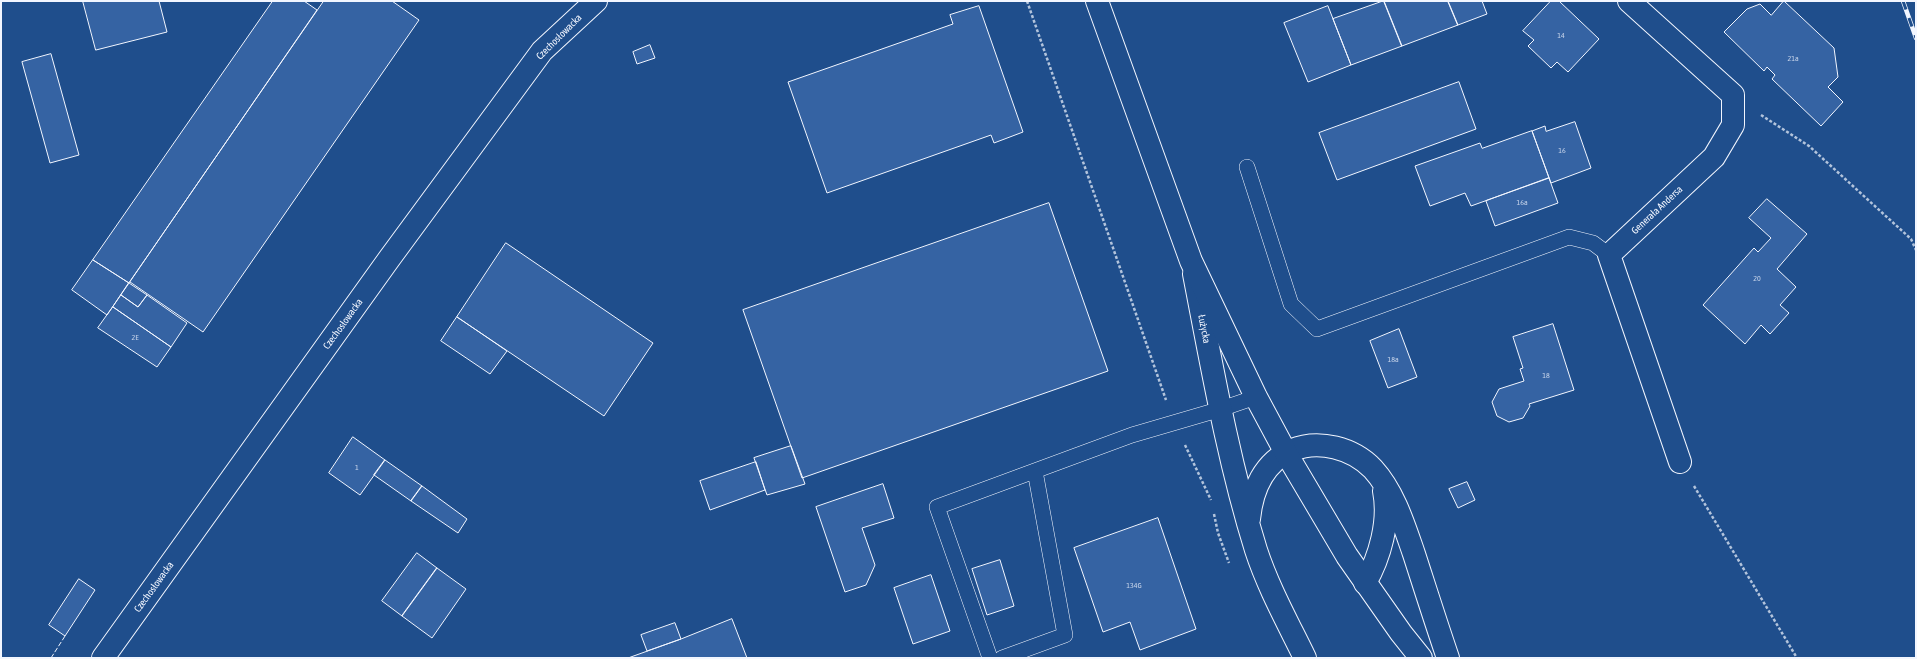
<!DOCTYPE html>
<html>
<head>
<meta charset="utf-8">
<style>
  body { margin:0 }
  #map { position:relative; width:1917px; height:659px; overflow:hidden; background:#1f4e8c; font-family:"Asap Condensed",sans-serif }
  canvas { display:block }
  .frame { position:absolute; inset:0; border:2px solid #f2f6ff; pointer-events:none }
</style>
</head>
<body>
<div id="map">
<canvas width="1917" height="659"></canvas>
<div class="frame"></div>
</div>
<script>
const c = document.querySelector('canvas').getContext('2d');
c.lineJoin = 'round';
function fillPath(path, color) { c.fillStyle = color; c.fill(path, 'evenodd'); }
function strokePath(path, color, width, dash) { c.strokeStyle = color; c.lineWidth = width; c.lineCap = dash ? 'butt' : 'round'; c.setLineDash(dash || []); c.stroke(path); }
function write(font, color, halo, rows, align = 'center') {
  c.font = font + ' "Asap Condensed",sans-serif'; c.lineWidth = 3; c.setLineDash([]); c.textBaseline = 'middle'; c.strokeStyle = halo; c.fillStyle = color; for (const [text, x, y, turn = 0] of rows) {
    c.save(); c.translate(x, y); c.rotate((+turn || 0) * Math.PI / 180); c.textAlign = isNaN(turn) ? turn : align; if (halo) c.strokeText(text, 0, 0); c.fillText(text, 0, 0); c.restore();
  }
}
const building = new Path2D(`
  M83 1H159L167 32 96 50Z
  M273 1H304L317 10 129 283 93 260Z
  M324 1H392L419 20 203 332 130 282Z
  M1384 1H1448L1458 25 1402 46Z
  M1384 1 1402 46 1351 65 1333 19Z
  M1448 1H1482L1487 14 1458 25Z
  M1551 1H1559L1599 39 1568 72 1557 62 1551 68 1528 46 1534 40 1523 31Z
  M1784 1 1834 48 1838 77 1828 87 1843 102 1821 126 1772 79 1775 75 1767 67 1764 71 1724 32 1747 9 1760 4 1771 15Z
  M979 6 1023 132 994 143 991 135 827 193 788 82 953 24 950 15Z
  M1328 6 1351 65 1308 82 1284 23Z
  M650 45 655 58 637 64 633 52Z
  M51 54 79 155 50 163 22 62Z
  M1459 82 1476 129 1337 180 1319 133Z
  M1575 122 1591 168 1551 183 1532 131 1545 126 1546 131Z
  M1532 131 1549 178 1471 206 1465 193 1430 206 1415 166 1480 143 1482 148Z
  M1549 178 1558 203 1495 226 1486 201Z
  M1767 199 1807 234 1777 269 1796 287 1780 305 1789 313 1770 334 1761 325 1745 344 1703 305 1754 248 1758 252 1771 238 1749 218Z
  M1049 203 1108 371 802 478 743 310Z
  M506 243 653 343 604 416 457 317Z
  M93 260 129 283 107 315 72 290Z
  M129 283 147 295 138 307 121 295Z
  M121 295 138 307 147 295 187 323 171 347 113 307Z
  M113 307 171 347 157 367 98 328Z
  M457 317 507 351 490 374 441 341Z
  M1553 324 1574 390 1529 404 1530 406 1523 418 1509 422 1497 416 1492 402 1499 389 1524 381 1520 369 1523 368 1513 337Z
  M1399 329 1417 377 1388 388 1370 341Z
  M353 437 385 460 360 495 329 473Z
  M791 446 805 484 767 495 754 458Z
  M385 460 422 486 411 501 374 475Z
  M756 462 765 490 710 510 700 481Z
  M1467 482 1475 500 1458 508 1449 489Z
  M883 484 894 518 862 528 875 565 866 585 845 592 816 507Z
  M422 486 467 519 458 533 411 501Z
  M1158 518 1196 629 1140 650 1130 622 1103 632 1074 548Z
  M417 553 437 568 402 616 382 601Z
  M1000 560 1014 606 987 615 972 569Z
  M437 568 466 589 432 638 402 616Z
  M931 575 950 631 913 644 894 588Z
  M79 579 95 590 65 636 49 625Z
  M732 619 747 658H628L681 639Z
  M675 623 681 639 647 651 641 635Z`);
fillPath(building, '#3563a3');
strokePath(building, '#f2f6ff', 1);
const lane = new Path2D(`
  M1247 167 1291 304 1317 329 1569 237 1593 243 1609 255
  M990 658 937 507 1132 435 1221 409 1256 397
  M1002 658 1065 635 1035 471`);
const street = new Path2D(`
  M1629 1 1733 95V125L1714 157 1609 255 1680 462
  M1194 274C1212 367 1228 460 1256 550 1268 587 1288 623 1305 658
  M1249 519C1252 490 1264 462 1292 450 1319 439 1353 448 1373 469 1394 492 1404 525 1414 554 1425 588 1436 623 1448 658
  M1365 583C1380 557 1390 521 1384 491
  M103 658 389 259 542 51 596 1`);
const secondary = new Path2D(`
  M1097 1 1191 261 1256 397 1286 453 1347 556 1401 633 1421 658`);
strokePath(lane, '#f2f6ff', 16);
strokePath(street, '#f2f6ff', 24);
strokePath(secondary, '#f2f6ff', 24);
strokePath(new Path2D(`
  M1027 1 1166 400
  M1761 115 1809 146 1911 239 1916 250
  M1185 445 1211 500
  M1694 486 1797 658
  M1214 514 1218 533 1229 563`), '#b3c4dc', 2.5, [3, 2]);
strokePath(lane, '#1f4e8c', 15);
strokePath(street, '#1f4e8c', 22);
strokePath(secondary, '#1f4e8c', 22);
const rail = new Path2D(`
  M1903 1 1916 38`);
strokePath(rail, '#f2f6ff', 4.5);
strokePath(rail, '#1f4e8c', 3, [9]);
strokePath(new Path2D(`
  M51 658 65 636`), '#f2f6ff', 1, [5, 2]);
write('8px', '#c3d1e8', null, [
  ["14",1561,35],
  ["21a",1793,58],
  ["16",1562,150],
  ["16a",1522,202],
  ["20",1757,278],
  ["2E",135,337],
  ["18a",1393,359],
  ["18",1546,375],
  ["1",357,467],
  ["134G",1134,585]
]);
write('10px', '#f2f6ff', '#1f4e8c', [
  ["Czechosłowacka",559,37,-45],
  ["Generała Andersa",1657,210,-43],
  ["Czechosłowacka",343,324,-54],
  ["Łużycka",1204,329,79],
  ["Czechosłowacka",154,587,-54]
]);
</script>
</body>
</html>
